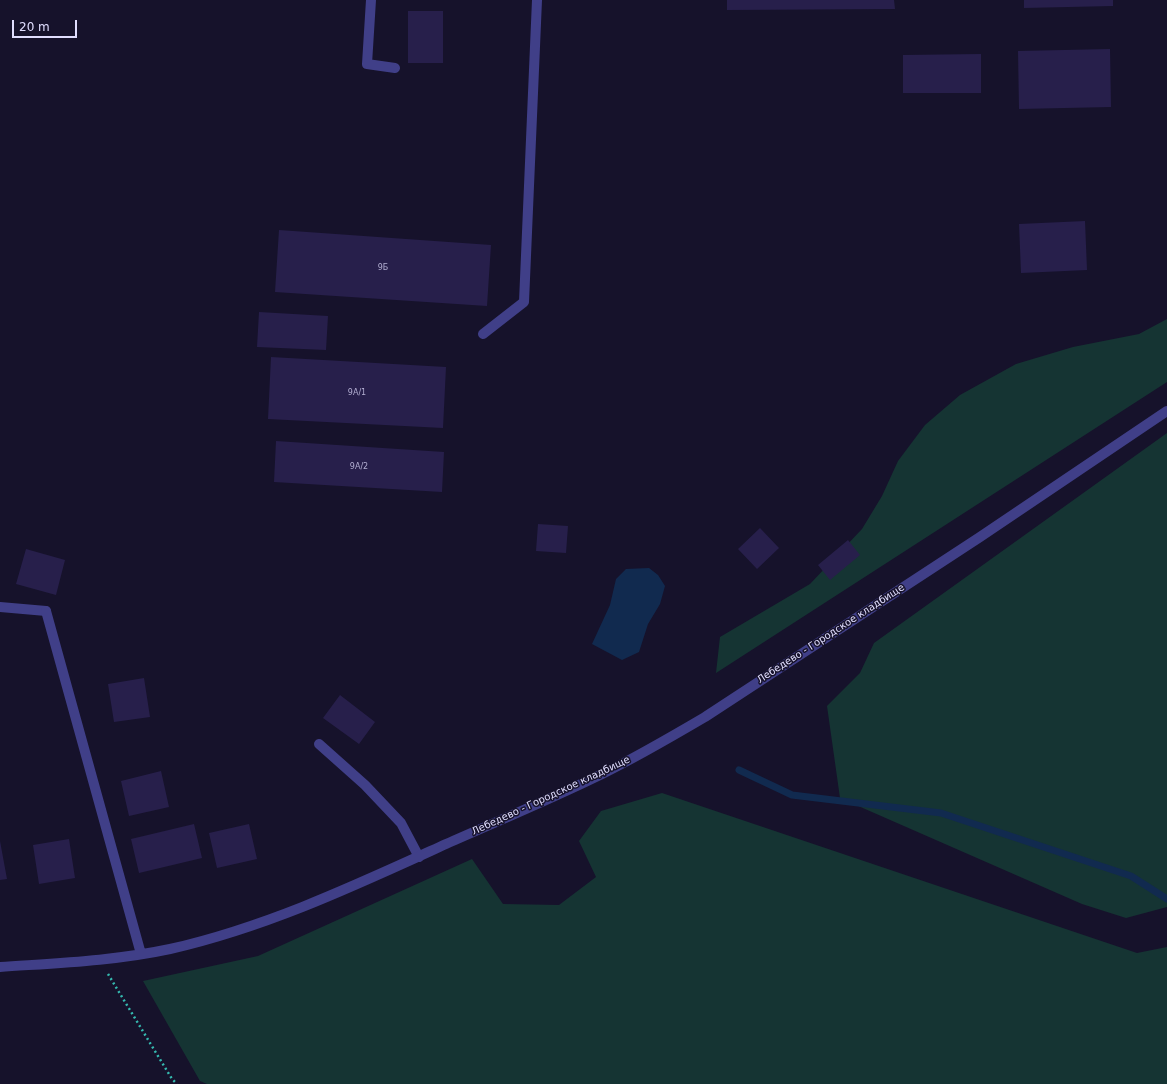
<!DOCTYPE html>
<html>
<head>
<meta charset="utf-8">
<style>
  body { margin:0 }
  #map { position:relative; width:1167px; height:1084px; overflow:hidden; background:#16122b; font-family:"DejaVu Sans",sans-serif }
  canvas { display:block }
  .scale { position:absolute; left:12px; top:20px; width:65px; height:18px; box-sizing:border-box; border:2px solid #e0ddfe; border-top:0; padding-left:5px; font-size:12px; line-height:14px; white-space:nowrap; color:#e0ddfe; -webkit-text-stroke:3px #16122b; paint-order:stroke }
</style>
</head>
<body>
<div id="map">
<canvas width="1167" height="1084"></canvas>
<div class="scale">20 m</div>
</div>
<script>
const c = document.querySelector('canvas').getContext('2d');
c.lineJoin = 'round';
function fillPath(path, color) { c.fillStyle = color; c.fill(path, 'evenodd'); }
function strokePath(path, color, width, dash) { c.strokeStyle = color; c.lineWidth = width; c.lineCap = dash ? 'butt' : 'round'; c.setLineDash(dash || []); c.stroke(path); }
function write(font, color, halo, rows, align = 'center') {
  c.font = font + ' "DejaVu Sans",sans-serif'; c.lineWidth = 3; c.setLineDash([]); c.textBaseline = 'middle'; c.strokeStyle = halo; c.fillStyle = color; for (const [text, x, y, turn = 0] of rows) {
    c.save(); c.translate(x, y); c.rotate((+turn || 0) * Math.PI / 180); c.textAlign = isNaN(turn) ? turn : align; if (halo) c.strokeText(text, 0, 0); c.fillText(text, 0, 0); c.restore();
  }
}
fillPath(new Path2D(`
  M1167 319V382L716 673 720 637 810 584 862 529 882 496 898 461 925 425 960 395 1016 364 1073 347 1139 334Z
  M1167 433V907L1126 918 1082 904 840 798 827 706 860 673 874 643Z
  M662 793 1137 953 1167 947V1084H207L200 1081 143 981 258 956 472 859 503 904 559 905 596 877 579 841 601 811Z`), '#153433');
fillPath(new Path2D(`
  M649 568 658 575 665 586 660 604 648 624 639 652 622 660 592 644 610 605 616 579 626 569Z`), '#112a4f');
strokePath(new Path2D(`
  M739 770 792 795 941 813 1131 876 1167 899`), '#112a4f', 7);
fillPath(new Path2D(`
  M727 0H894L895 9 727 10Z
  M1024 0H1113V6L1024 8Z
  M408 11H443V63H408Z
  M1110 49 1111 107 1019 109 1018 51Z
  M981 54V93H903V55Z
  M1085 221 1087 270 1021 273 1019 224Z
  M279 230 491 245 487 306 275 292Z
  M259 312 328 316 326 350 257 347Z
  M271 357 446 367 443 428 268 419Z
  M276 441 444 452 442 492 274 482Z
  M538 524 568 526 566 553 536 551Z
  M760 528 779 548 757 569 738 549Z
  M848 540 860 555 830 580 818 565Z
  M26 549 65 560 56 595 16 584Z
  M144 678 150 717 114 722 108 684Z
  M340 695 375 722 359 744 323 718Z
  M161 771 169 807 129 816 121 781Z
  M194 824 202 858 139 873 131 839Z
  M249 824 257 859 217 868 209 833Z
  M69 839 75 878 39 884 33 845Z
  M0 841 7 879 0 880Z`), '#271f4b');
strokePath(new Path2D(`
  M108 974 172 1079 177 1084`), '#35b9af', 2.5, [2, 3]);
strokePath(new Path2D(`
  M371 0 367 64 395 68
  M483 334 524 302 537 0
  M0 607 46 611
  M319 744 365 785 401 823 419 857`), '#403f88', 10);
strokePath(new Path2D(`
  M46 611 141 954
  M0 967C57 963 114 961 170 949 267 927 356 885 446 844 498 821 551 799 602 774 637 757 671 737 705 717L980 537 1167 411`), '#403f88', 10);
write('8px', '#b2aed1', null, [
  ["9Б",383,268],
  ["9А/1",357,393],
  ["9А/2",359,467]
]);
write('10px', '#e0ddfe', '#16122b', [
  ["Лебедево - Городское кладбище",831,634,-33],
  ["Лебедево - Городское кладбище",551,796,-25]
]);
</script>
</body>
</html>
